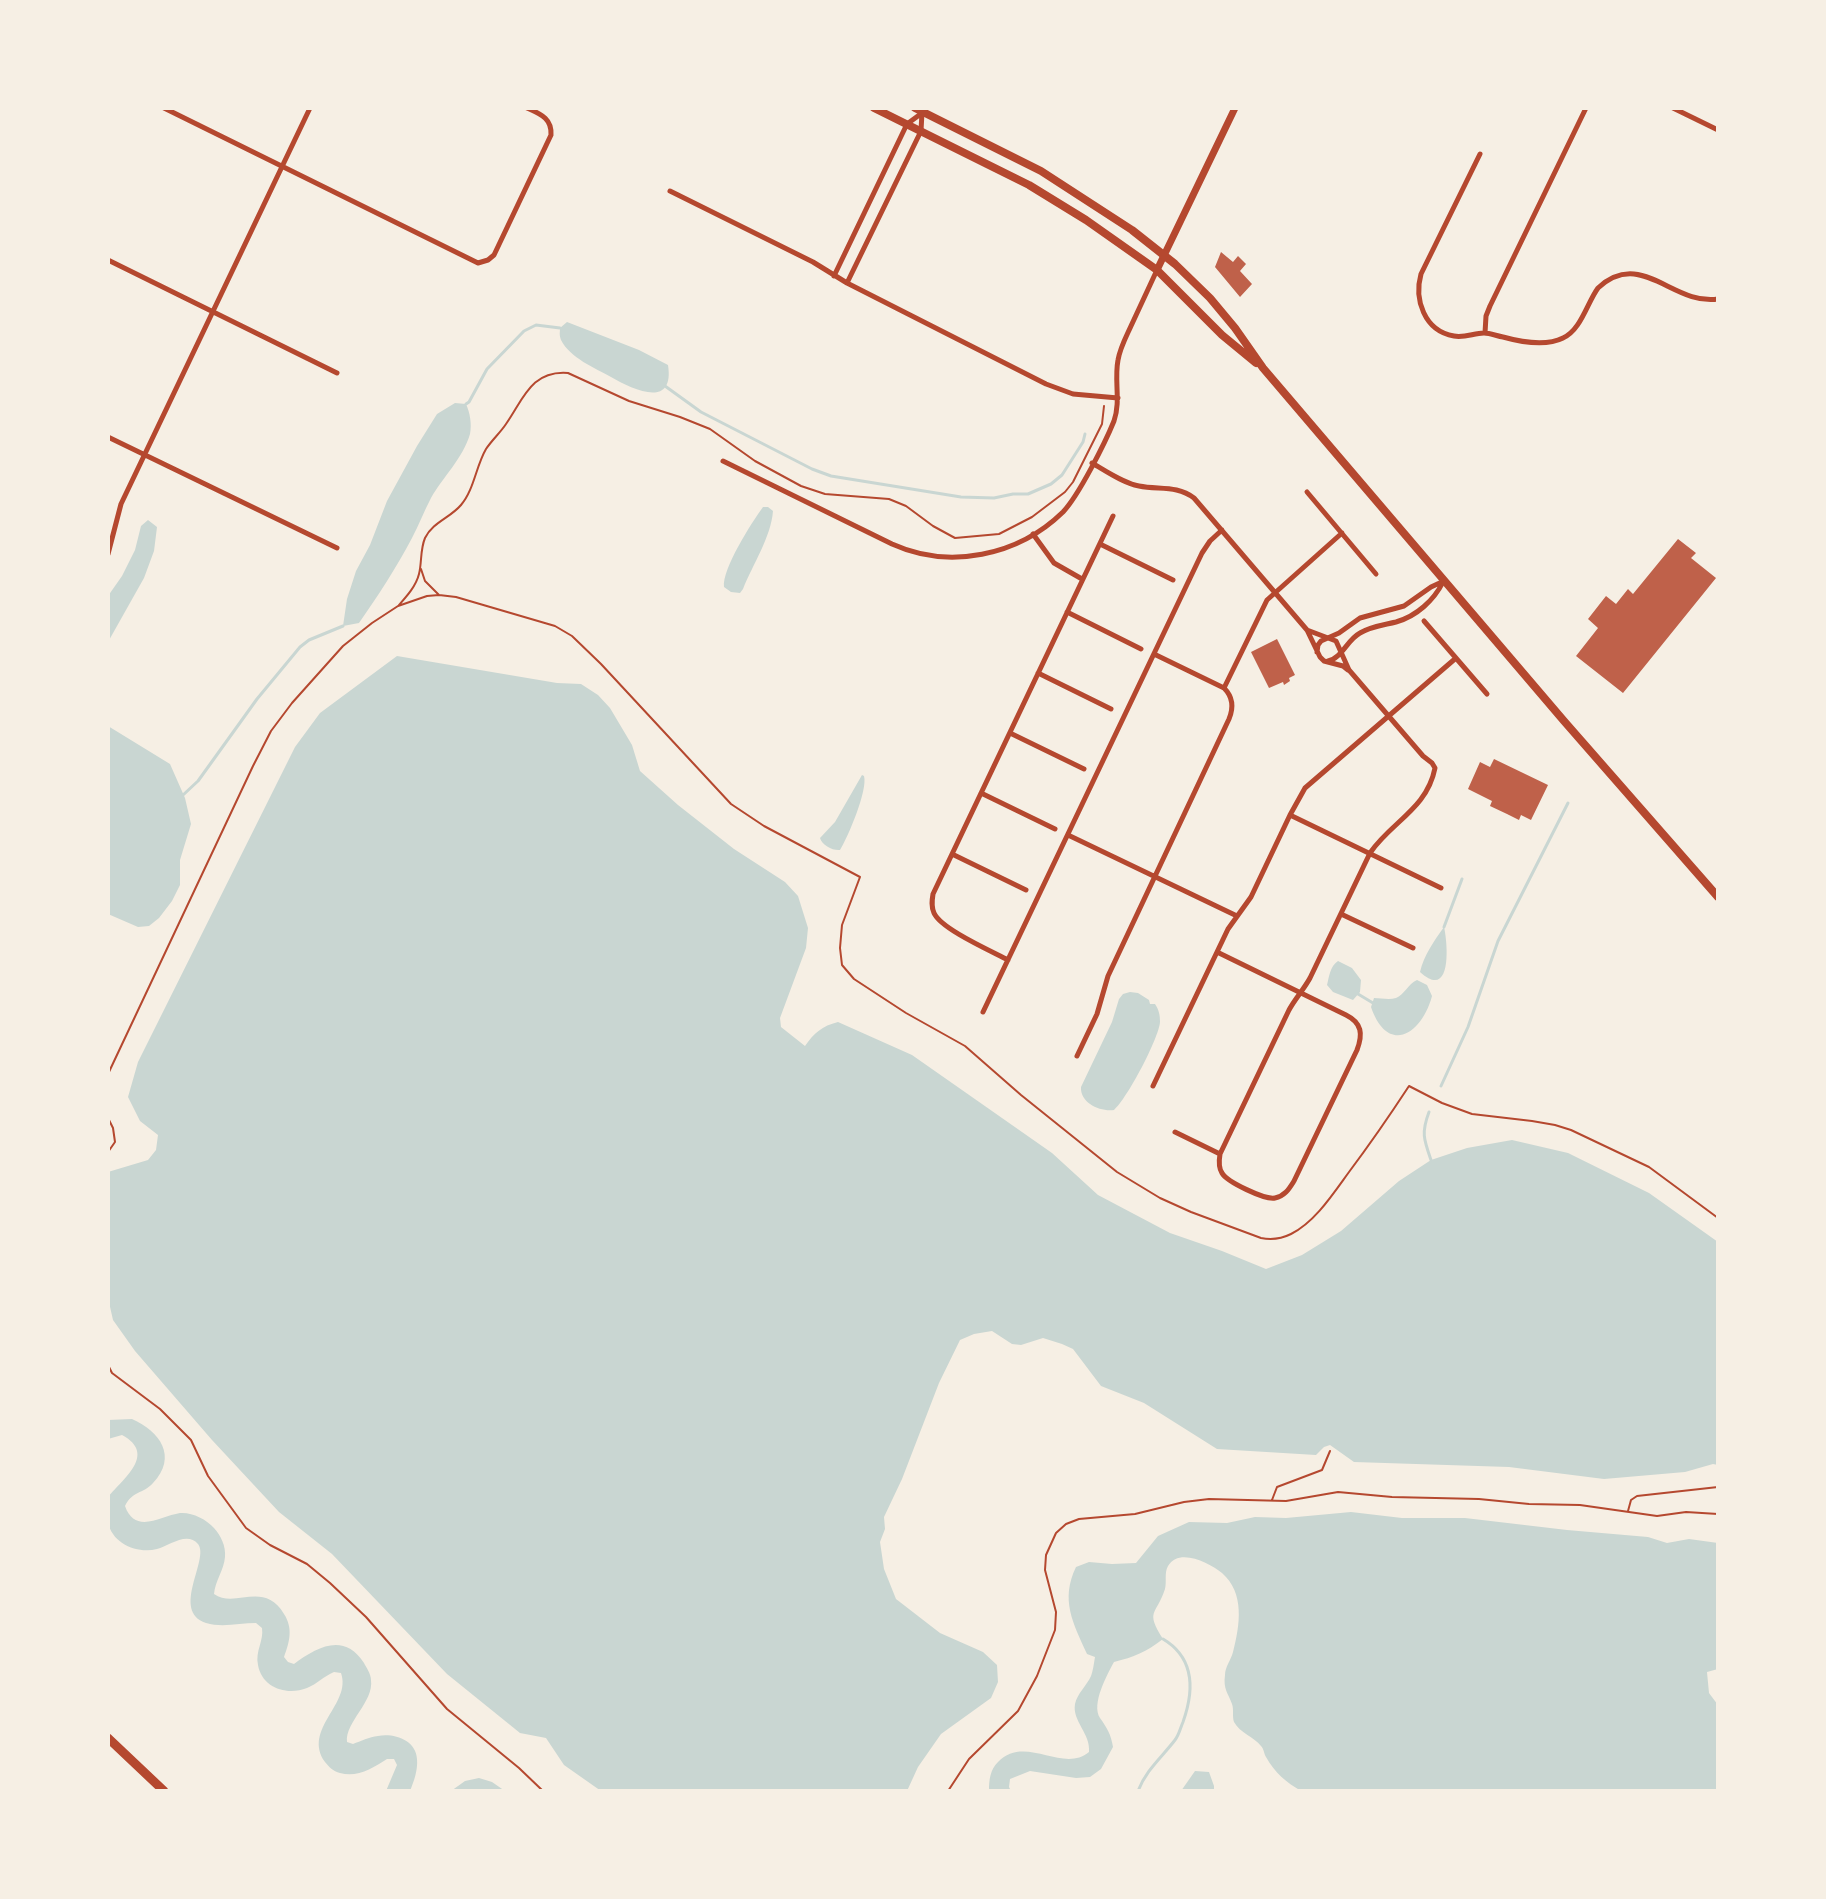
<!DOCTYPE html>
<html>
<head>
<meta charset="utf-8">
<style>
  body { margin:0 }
  #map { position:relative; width:1826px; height:1899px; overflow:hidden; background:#f6efe4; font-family:Raleway,sans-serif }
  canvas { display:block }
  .frame { position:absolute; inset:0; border:110px solid #f6efe4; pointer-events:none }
</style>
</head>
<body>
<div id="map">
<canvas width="1826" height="1899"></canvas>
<div class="frame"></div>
</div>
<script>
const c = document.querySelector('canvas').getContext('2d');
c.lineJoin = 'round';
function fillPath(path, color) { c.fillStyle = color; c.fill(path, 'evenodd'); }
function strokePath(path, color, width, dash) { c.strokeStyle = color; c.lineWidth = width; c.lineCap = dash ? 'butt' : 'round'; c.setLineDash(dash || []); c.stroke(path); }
fillPath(new Path2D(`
  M567 322 639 350 668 365C675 410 632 389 611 377 595 368 570 358 561 340 559 334 560 333 560 328Z
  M455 403 466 404C470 413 472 424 470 434 463 458 443 477 431 498 424 511 419 525 412 538 396 568 378 596 359 623L343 626 347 599 356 571 370 545 387 501 417 446 437 414Z
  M763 507H768L773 511C771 537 753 564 743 589L740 593 731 592 724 587C722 569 752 522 763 507Z
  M148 520 157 527 154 551 144 578 108 642V596L122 576 135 550 141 526Z
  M397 656 557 683 581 684 598 695 610 708 632 745 640 771 678 805 734 849 785 882 798 896 808 928 806 948 780 1018 781 1027 805 1046C814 1033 822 1026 838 1022L912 1055 1052 1153 1098 1195 1170 1233 1222 1251 1266 1269 1302 1255 1341 1231 1399 1181 1431 1160 1467 1148 1512 1140 1568 1153 1649 1193 1718 1242V1465L1713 1464 1685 1472 1604 1479 1509 1467 1354 1462 1330 1445 1324 1447 1316 1455 1217 1449 1144 1403 1101 1386 1073 1349 1062 1344 1043 1338 1021 1345 1012 1344 992 1331 974 1334 960 1340 939 1383 902 1479 884 1517 885 1529 880 1542 884 1569 896 1599 940 1633 983 1652 997 1665 998 1682 991 1698 941 1734 918 1767 907 1791H601L564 1765 546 1738 520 1733 447 1674 332 1554 279 1512 212 1440 135 1351 113 1320 108 1298V1172L148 1160 156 1150 158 1135 140 1121 128 1097 138 1062 295 747 320 713Z
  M108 726 170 764 185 798 191 824 180 860V885L172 901 159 918 149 926 138 927 108 914Z
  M862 775 864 776C868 790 848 837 840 850 833 851 822 845 820 838L835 822Z
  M1444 927C1448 944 1452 1001 1420 972 1424 955 1434 941 1444 927Z
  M1338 961 1352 968 1361 980 1360 992 1353 1000 1333 992 1327 985C1329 977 1330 966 1338 961Z
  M1417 980 1427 985 1432 996C1422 1034 1388 1056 1371 1007L1374 998C1381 998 1389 1000 1396 998 1404 995 1408 984 1417 980Z
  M1130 992 1138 993 1149 1000 1150 1004H1155C1159 1010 1160 1015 1160 1022 1159 1038 1127 1099 1114 1110 1100 1112 1080 1103 1081 1087L1112 1022 1119 999 1123 994Z
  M132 1419C160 1431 178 1457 153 1483 143 1494 132 1491 125 1506 135 1535 161 1516 180 1513 192 1512 206 1519 214 1528 221 1536 226 1546 225 1557 224 1570 215 1581 214 1594 235 1609 264 1580 284 1614 293 1628 290 1641 284 1657L288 1662 294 1664C317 1647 344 1632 364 1663 366 1667 371 1674 371 1680 374 1702 345 1722 347 1742L353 1744C361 1741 369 1737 378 1736 394 1733 416 1740 417 1759 418 1770 414 1781 410 1791H386L397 1765 394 1759H387C373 1768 357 1778 340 1773 333 1771 329 1767 325 1762 302 1729 352 1704 341 1673L334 1672C324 1676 317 1684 307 1688 287 1696 262 1688 258 1665 255 1651 264 1641 262 1628L256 1623C240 1623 222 1628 206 1623 170 1611 210 1559 198 1544 187 1531 169 1546 157 1549 138 1554 112 1544 108 1522 107 1515 108 1505 108 1497 124 1478 157 1454 122 1435L108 1439V1420Z
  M1351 1512 1402 1518H1465L1567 1530 1648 1537 1667 1543 1689 1539 1718 1543V1669L1707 1672 1709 1693 1718 1705V1791H1301C1286 1782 1275 1773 1266 1757 1264 1754 1264 1749 1261 1746 1254 1737 1240 1733 1234 1722 1232 1717 1234 1709 1232 1704 1228 1693 1223 1689 1225 1675 1225 1667 1231 1660 1233 1652 1240 1625 1245 1593 1222 1573 1210 1563 1179 1547 1168 1566 1164 1573 1167 1581 1165 1589 1156 1616 1145 1610 1163 1639 1146 1652 1134 1657 1114 1662 1107 1675 1091 1704 1100 1718 1107 1728 1111 1734 1113 1747L1101 1769 1090 1777 1076 1778 1030 1771 1010 1779 1009 1787 1011 1791H989C989 1780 990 1770 998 1762 1025 1734 1063 1774 1089 1752 1091 1734 1072 1721 1075 1704 1077 1694 1087 1685 1091 1676 1093 1671 1094 1663 1095 1657L1087 1654C1073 1623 1060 1600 1076 1567L1089 1562 1112 1564 1136 1563 1158 1536 1189 1522 1227 1523 1255 1517 1286 1518Z
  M1195 1771 1209 1772 1214 1786V1791H1181Z
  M479 1778 492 1782 505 1791H451L465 1781Z`), '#c9d6d2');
strokePath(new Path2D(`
  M665 386 701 412 812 469 831 476 961 497 994 498 1013 494H1028L1051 484 1062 475 1083 442 1085 434
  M466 404 469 402 487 369 524 331 536 325 560 328
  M183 795 198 781 257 699 300 647 309 640 343 626
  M1444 927 1462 879
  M1358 994 1373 1003
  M1441 1086 1468 1027 1498 941 1568 803
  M1429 1112C1421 1133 1424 1140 1431 1160
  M1138 1791C1146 1770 1162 1757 1175 1740 1179 1735 1180 1729 1183 1722 1194 1691 1195 1658 1163 1639`), '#c9d6d2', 3);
fillPath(new Path2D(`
  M1221 252 1233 262 1238 256 1246 264 1240 271 1252 284 1240 297 1215 267Z
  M1678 539 1696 553 1691 558 1716 578 1623 693 1576 656 1598 628 1588 619 1606 596 1616 604 1628 589 1633 594Z
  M1277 639 1295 675 1289 678 1290 681 1284 685 1283 682 1269 688 1251 652Z
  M1494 759 1548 785 1531 820 1521 815 1519 820 1507 814 1490 806 1492 801 1468 789 1480 762 1490 767Z`), '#bf614a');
strokePath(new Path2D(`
  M421 569 425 581 439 595
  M399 605C407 596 416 586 419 574 422 562 420 550 425 538 433 522 450 518 461 505 474 490 476 466 486 449 492 440 500 433 506 424 523 400 531 370 568 373L629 401 680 417 710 429 755 461 801 486 825 494 889 499 906 506 933 526 955 538 999 534 1032 517 1065 492 1073 482 1102 424 1104 406
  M108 1074 253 766 271 731 292 703 343 646 372 623 398 606 427 596 439 595 456 597 555 626 572 636 601 664 731 804 764 826 860 877 842 925 840 948 842 965 854 979 906 1013 965 1046 1021 1095 1117 1172 1160 1198 1191 1212 1261 1238C1271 1240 1281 1239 1291 1234 1315 1222 1333 1194 1349 1172 1370 1144 1390 1115 1409 1086L1442 1103 1472 1114 1532 1121 1555 1125 1571 1130 1649 1167 1718 1218
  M108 1118 113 1128 115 1142 108 1152
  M108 1365 112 1373 160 1409 191 1440 208 1476 246 1528 270 1545 307 1564 330 1583 366 1617 447 1709 519 1768 543 1791
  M1272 1500 1277 1487 1322 1470 1330 1451
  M1628 1511 1631 1500 1637 1496 1718 1487
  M948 1791 969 1759 1018 1711 1037 1676 1055 1630 1056 1612 1045 1570 1046 1555 1056 1533 1066 1524 1079 1519 1135 1514 1184 1502 1209 1499 1286 1501 1338 1492 1392 1497 1479 1499 1529 1504 1580 1505 1657 1516 1686 1512 1718 1514`), '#b5482f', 2);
strokePath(new Path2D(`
  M164 108 478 263 488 260 494 255 551 135C552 118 540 114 527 108
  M1673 108 1718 130
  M1480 154 1421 274C1414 299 1424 331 1454 336 1465 338 1474 333 1484 333 1490 333 1497 336 1503 337 1521 342 1545 347 1563 338 1581 330 1587 303 1598 288 1641 248 1673 306 1718 299
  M670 191 813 262 847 283 1046 384 1073 394 1118 398
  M108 260 337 373
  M834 276 907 124 922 113
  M847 283 921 131 922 112
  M1485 333 1486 316 1490 306 1586 108
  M108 437 337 548
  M723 461 892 544C949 570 1018 556 1063 512 1079 495 1105 443 1114 421 1121 401 1114 381 1118 360 1120 348 1126 337 1131 326 1140 307 1148 289 1157 270
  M1092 463C1106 471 1123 483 1139 486 1159 490 1177 485 1194 498L1307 630 1320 657 1324 661 1343 666 1348 670
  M1307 492 1376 574
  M1033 534 1054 563 1082 579
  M1100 544 1173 580
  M108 554 121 504 310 108
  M1067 612 1141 649
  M1424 621 1487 694
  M1317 652 1318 645 1321 641 1339 633 1360 618 1404 606 1431 587 1444 581
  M1328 661C1342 658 1347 640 1360 633 1372 626 1384 625 1396 622 1417 616 1434 600 1443 582
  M1038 673 1111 709
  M1224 688 1267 600 1342 533
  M1010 733 1084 769
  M981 793 1055 829
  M1290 815 1441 888
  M1068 835 1237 916
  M952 854 1026 890
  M1341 914 1413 948
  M1217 952 1346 1015C1362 1023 1363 1034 1357 1050L1294 1181C1289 1189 1285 1196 1275 1198 1265 1200 1227 1182 1222 1173 1218 1167 1219 1160 1220 1154L1289 1010C1295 999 1304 989 1310 978L1370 853C1391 822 1427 809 1435 768L1432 763 1423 756 1349 670 1336 641 1307 630
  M1008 960C991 951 941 929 934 913 931 906 932 900 933 894L1113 516
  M983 1012 1202 553 1210 541 1222 530
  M1077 1056 1097 1014 1108 976 1229 719C1234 707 1233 697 1224 688L1154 654
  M1153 1086 1228 929 1251 897 1290 815 1305 788 1456 658
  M1175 1132 1220 1154`), '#b5482f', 5);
strokePath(new Path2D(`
  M1157 270 1235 108`), '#b5482f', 7);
strokePath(new Path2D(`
  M874 108 1029 185 1086 220 1157 270 1222 335 1256 363
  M915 108 1041 171 1132 230 1175 264 1210 298 1235 328 1263 368 1564 721 1718 897`), '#b5482f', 8);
strokePath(new Path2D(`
  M108 1738 164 1791`), '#b5482f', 9);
</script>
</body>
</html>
